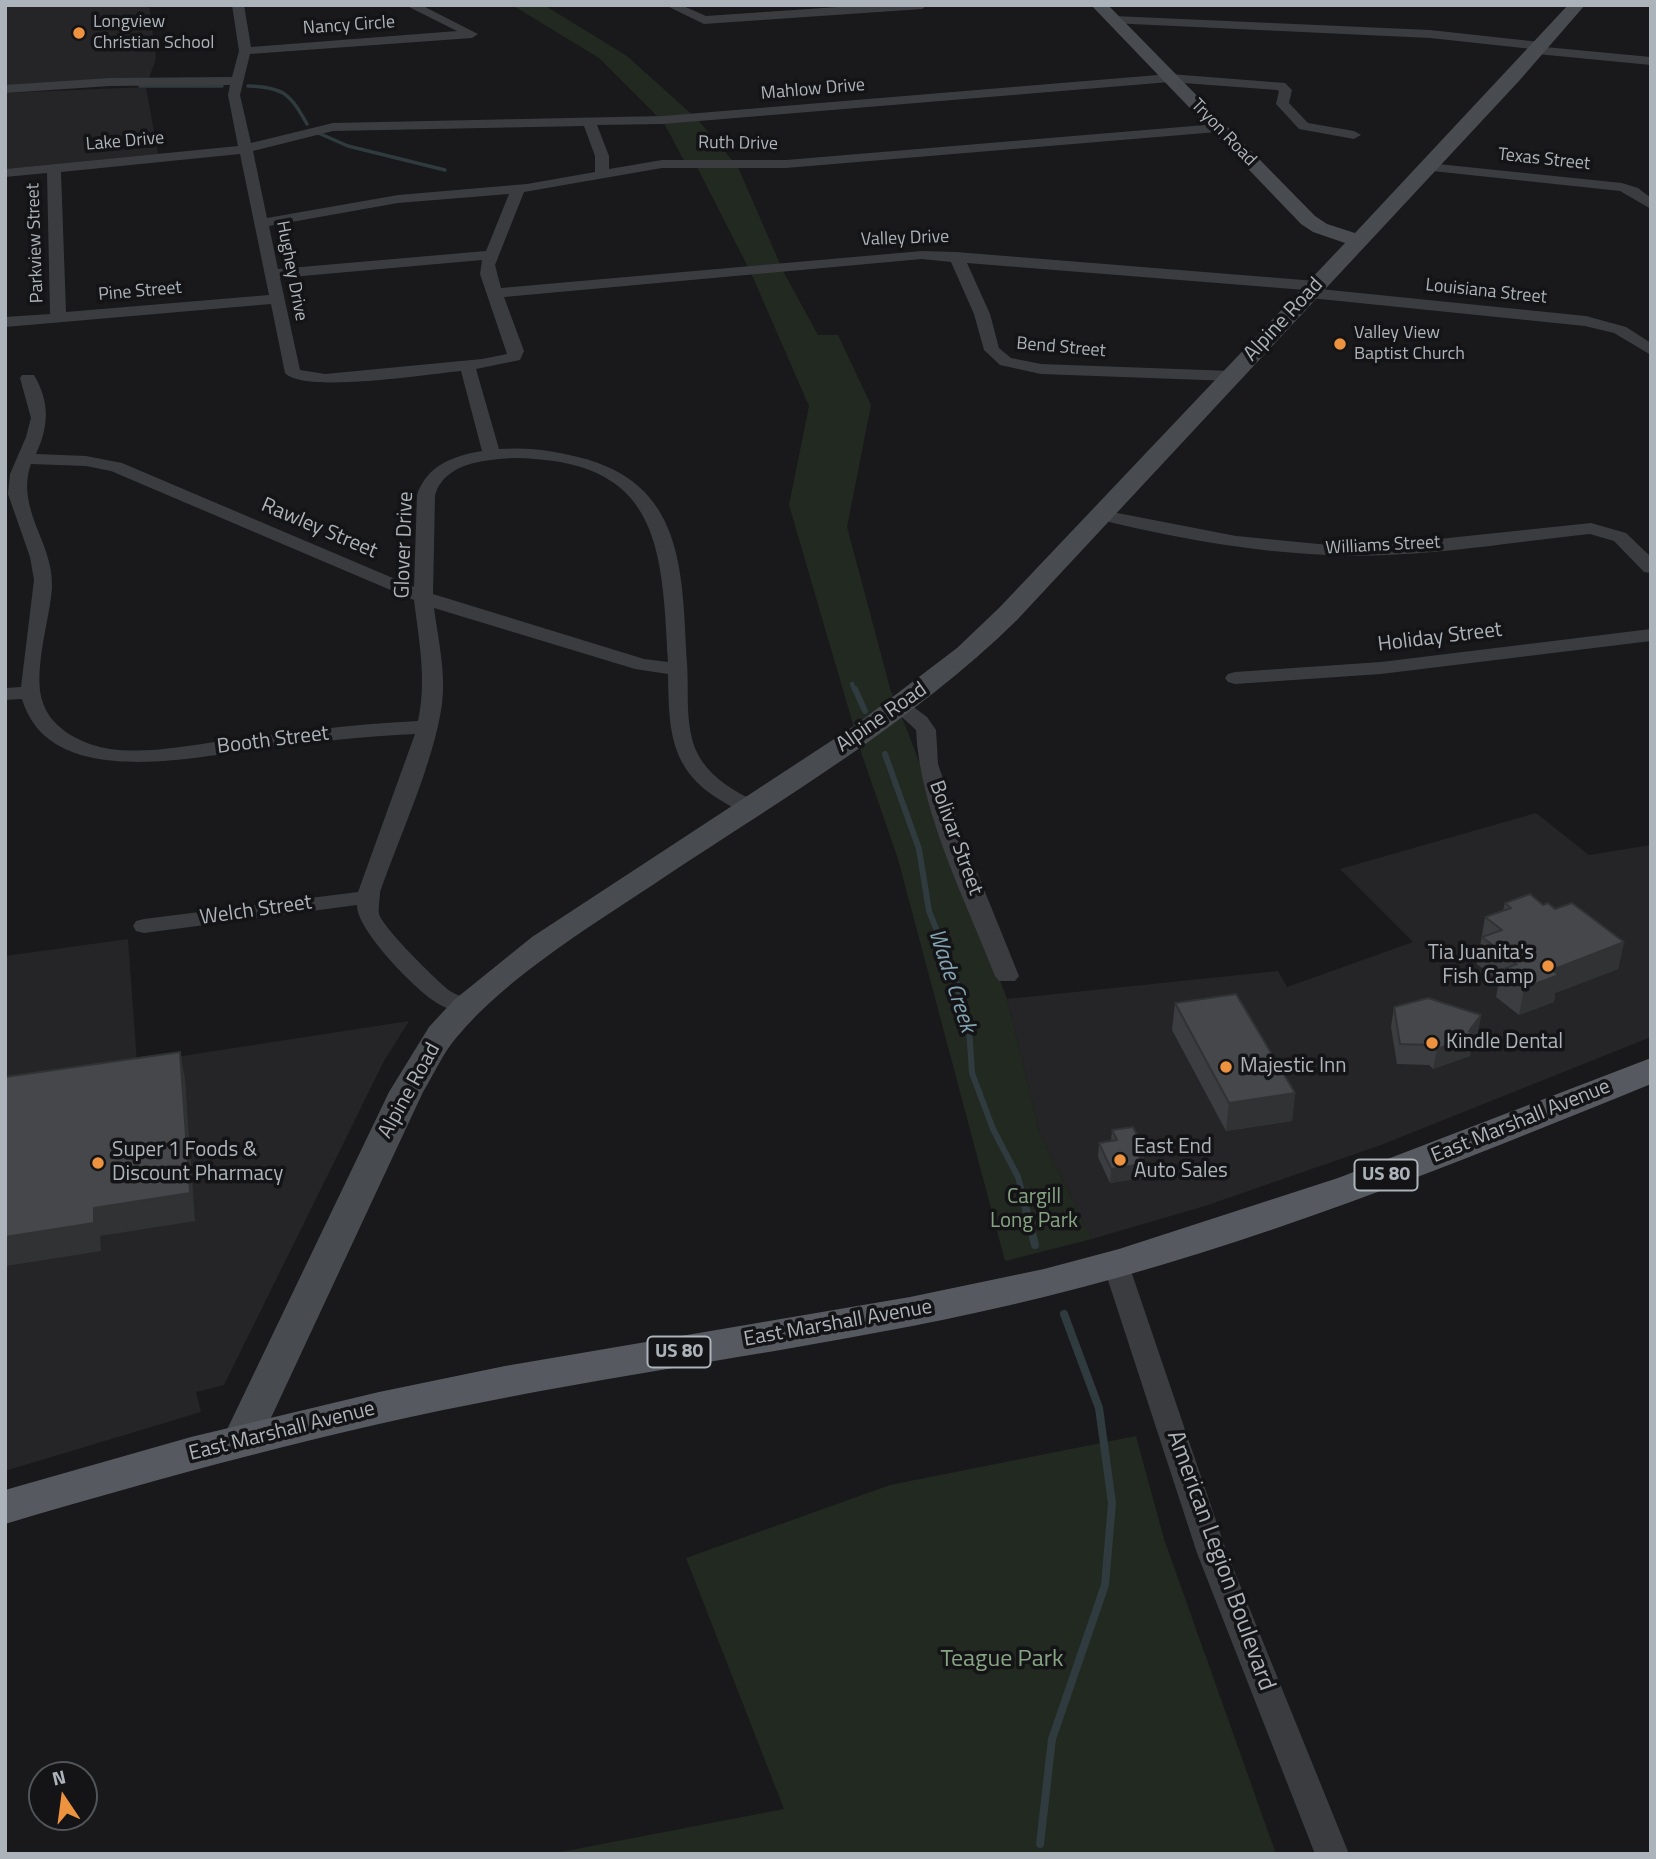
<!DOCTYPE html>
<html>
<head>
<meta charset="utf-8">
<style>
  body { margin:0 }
  #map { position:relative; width:1656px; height:1859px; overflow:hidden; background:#19191b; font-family:"Titillium Web",sans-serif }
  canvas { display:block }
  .frame { position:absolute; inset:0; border:7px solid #acb3ba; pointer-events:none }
  .north { position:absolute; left:28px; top:1761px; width:70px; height:70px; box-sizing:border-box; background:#141416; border:2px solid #515458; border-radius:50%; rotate:347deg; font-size:19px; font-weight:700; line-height:28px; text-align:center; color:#acb3ba }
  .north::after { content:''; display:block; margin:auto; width:24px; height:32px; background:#ed923f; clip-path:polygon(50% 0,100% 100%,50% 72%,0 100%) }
</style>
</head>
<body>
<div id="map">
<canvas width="1656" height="1859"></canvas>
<div class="frame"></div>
<div class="north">N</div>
</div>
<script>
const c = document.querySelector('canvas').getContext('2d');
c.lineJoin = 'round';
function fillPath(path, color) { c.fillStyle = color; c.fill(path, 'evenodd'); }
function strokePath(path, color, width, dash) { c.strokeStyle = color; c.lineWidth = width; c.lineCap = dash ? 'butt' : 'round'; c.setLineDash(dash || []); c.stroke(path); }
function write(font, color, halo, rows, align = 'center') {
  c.font = font + ' "Titillium Web",sans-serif'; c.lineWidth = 7; c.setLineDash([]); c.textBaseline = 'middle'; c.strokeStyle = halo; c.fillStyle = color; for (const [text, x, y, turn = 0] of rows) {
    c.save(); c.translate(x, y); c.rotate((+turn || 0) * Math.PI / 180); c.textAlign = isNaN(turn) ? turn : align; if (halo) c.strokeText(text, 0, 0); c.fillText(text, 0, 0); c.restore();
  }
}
fillPath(new Path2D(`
  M27 5H149L156 59 149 78 5 86V7Z
  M146 87 158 154 5 169V93Z
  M1536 813 1589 855 1651 845V1037L1381 1145 1205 1206 1092 1239 1040 1134 1007 999 1278 971 1287 987 1413 942 1340 869Z
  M128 939 137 1063 409 1021 384 1061 224 1385 196 1392 201 1412 5 1471V956Z`), '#252528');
fillPath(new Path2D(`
  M512 5H544L627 56 698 120 738 167 783 271 818 335H838L871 405 847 527 890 688 909 735 1007 999 1040 1134 1092 1239 1005 1261 898 859 862 755 789 505 809 406 751 273 697 167 683 159 664 123 599 58Z
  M1136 1436 1164 1539 1276 1854H550L784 1809 686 1558 890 1485Z`), '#212921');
strokePath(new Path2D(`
  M140 86H222
  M248 86C284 87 290 94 307 124
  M316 132 348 146 445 170`), '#2f3b3f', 3.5);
strokePath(new Path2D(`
  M852 684 855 691`), '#2f3b3f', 4.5);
strokePath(new Path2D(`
  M855 689 865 711
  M885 754 919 849 929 911 954 974 969 1028 972 1073 993 1129 1018 1177 1024 1199`), '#2f3b3f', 6);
strokePath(new Path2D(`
  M1023 1197 1035 1245
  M1040 1844 1052 1739 1105 1585 1112 1503 1099 1408 1064 1314`), '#2f3b3f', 8);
fillPath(new Path2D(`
  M232 5H244L251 47 457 31 405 5H421L478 34 472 38 250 54 240 95 251 143 333 123 663 116 1170 74 1285 83 1292 90 1289 103 1308 123 1354 131 1361 135 1354 139 1299 129 1276 104 1279 91 1277 90 1170 82 663 124 597 125 609 156V169L662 160H786L1217 124 1224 128 1217 132 786 168H662L524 192 495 265 501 288 922 251 956 252 1316 281 1324 286 1320 289 1586 316 1626 327 1651 343V355L1614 333 1585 326 1310 298 1302 293 1305 290 967 263 990 314 999 348 1011 358 1041 364 1232 371 1240 376 1232 381 1041 374 1000 365 984 350 974 314 951 262 922 259 504 297 524 351 520 360 476 369 499 449C526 447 552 450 578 457 685 483 682 571 687 663 689 691 685 721 695 748 703 768 720 782 739 793 746 797 756 800 761 807L758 812C745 815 733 808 722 801 669 770 669 729 668 674L635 669 434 608C438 639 446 672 442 704 434 762 400 835 380 892 380 898 378 908 379 914 383 928 437 981 450 991 459 997 471 998 478 1007L474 1012C461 1015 445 1009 434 1001 413 987 356 929 357 905L144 933 136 931 133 926 136 921 144 919 358 892 415 734C365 736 316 742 266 748 196 756 50 793 22 699L5 700V688L21 687 34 580 30 557 8 494 10 474 26 437 31 418 20 378 22 375H34C50 402 49 426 36 454L86 456 122 463 414 587 417 495C427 465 453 456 482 451L461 371C428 374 304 394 285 373L271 304 5 327V317L50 314 47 173 5 177V169L238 146 228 95 230 85 110 86 5 93V85L110 78 232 77 239 51ZM584 126 595 156V172L527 184 398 195 267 218 253 151 333 131ZM240 154 269 295 66 312 61 172ZM509 194 486 251 278 269 269 226 398 203ZM482 260 480 274 507 354 482 359 325 374 300 370 280 278ZM512 458C658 459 662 541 668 662L644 659 433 594 435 495C445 463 483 460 512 458ZM31 464 86 466 111 471 414 600C419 641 427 681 418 721 352 724 287 733 222 741 185 746 147 754 110 749 84 745 52 730 43 703 32 672 50 620 52 587 54 543 15 509 31 464Z
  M665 5H681L706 16 867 5H928L922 9 704 24Z
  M1114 16 1430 30 1540 42 1545 47 1651 57V65L1537 54 1533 53 1532 49 1430 38 1110 23 1108 20Z
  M1428 163 1622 183 1638 188 1651 198V209L1620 191 1423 170V164Z
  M1102 510 1236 536 1329 545 1401 543 1591 523 1626 533 1651 557V573L1644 572 1614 541 1590 534C1504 543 1415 559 1328 555 1251 552 1171 537 1096 519L1093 515 1096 511Z
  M1651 629V641L1381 674 1235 684 1228 682 1225 678 1228 674 1235 672 1381 662Z
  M901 701 908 703 927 717 936 730 938 764 962 835 1019 976 1015 981H999L995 976C965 899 920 812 916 730L891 707 894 703Z
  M1116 1256 1125 1258 1129 1265 1227 1553 1349 1854H1315L1197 1553 1103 1265 1107 1258Z`), '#3a3c40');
fillPath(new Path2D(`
  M1091 5H1108L1315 216 1327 224 1355 233 1568 5H1585L1519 81 1017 620C914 721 787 796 666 876 598 922 509 974 456 1038 443 1053 434 1074 423 1092L256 1450 242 1455 228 1450 222 1440 389 1092 429 1027 454 1000 532 937 857 724 957 648 999 608 1345 243 1313 232 1301 224Z`), '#484b50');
fillPath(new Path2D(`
  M1651 1058V1084C1452 1165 1253 1246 1044 1297 866 1341 684 1363 504 1398 335 1430 170 1475 5 1524V1490L191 1437 379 1392 505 1366 910 1297 1044 1269 1119 1249 1338 1178Z`), '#56595f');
fillPath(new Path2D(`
  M1505 903 1543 905 1555 909 1624 942 1618 969 1555 993 1554 1002 1519 1015 1496 997 1499 981 1477 964 1485 917 1503 910Z
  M1175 1003 1295 1093 1292 1121 1226 1131 1172 1030Z
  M1394 1007 1481 1015 1477 1036 1472 1042 1470 1056 1433 1069 1429 1065 1397 1064 1391 1027Z
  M1112 1130 1144 1149 1142 1178 1110 1183 1098 1157 1099 1143 1111 1141Z`), '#3c3d40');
fillPath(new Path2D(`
  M1624 942 1618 969 1555 993 1554 1002 1519 1015 1524 988 1552 970Z
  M1481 1015 1477 1036 1472 1042 1470 1056 1433 1069 1437 1049 1469 1031Z
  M180 1052 185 1079 195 1221 100 1236 101 1251 6 1266 5 1237 94 1208Z
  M1295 1093 1292 1121 1226 1131 1229 1103Z
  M1144 1149 1143 1163 1137 1150Z
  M1143 1164 1142 1178 1110 1183 1111 1169Z`), '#313234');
const building = new Path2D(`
  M1530 894 1543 905 1548 903 1555 909 1572 903 1624 942 1552 970 1559 975 1524 988 1501 970 1517 964 1482 937 1502 930 1485 917 1511 908 1505 903Z
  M1236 994 1295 1093 1229 1103 1175 1003Z
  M1428 998 1481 1015 1469 1031 1474 1035 1437 1049 1432 1045 1400 1044 1394 1007Z
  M180 1052 190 1193 94 1208V1223L5 1237V1077Z
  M1133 1127 1144 1149 1137 1150 1143 1164 1111 1169 1099 1143 1117 1140 1112 1130Z`);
fillPath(building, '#46474b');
strokePath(building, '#313234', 2);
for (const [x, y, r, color] of [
  [79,33,7,"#ed923f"],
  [1340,344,7,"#ed923f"],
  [1548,966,7,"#ed923f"],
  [1432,1043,7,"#ed923f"],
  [1226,1067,7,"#ed923f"],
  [1120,1160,7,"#ed923f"],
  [98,1163,7,"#ed923f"]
]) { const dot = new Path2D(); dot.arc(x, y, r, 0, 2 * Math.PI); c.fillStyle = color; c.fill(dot); strokePath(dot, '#141416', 2.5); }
write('18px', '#acb3ba', '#141416', [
  ["Longview",93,23],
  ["Christian School",93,44],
  ["Valley View",1354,334],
  ["Baptist Church",1354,355]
], 'left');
write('18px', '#acb3ba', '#141416', [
  ["Nancy Circle",349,26,-4],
  ["Mahlow Drive",813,90,-5],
  ["Tryon Road",1223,133,46],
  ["Lake Drive",125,142,-5],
  ["Ruth Drive",738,144,1],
  ["Texas Street",1544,160,6],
  ["Valley Drive",905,239,-2],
  ["Parkview Street",36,243,-92],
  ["Hughey Drive",291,271,79],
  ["Pine Street",140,292,-5],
  ["Louisiana Street",1486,292,6],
  ["Bend Street",1061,348,5],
  ["Williams Street",1383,546,-3]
]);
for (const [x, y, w] of [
  [1386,1175,63],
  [679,1352,63]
]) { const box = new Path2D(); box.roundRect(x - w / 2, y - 15.5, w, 31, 5); c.fillStyle = '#141416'; c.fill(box); strokePath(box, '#acb3ba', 2); }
write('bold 19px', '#acb3ba', null, [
  ["US 80",1386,1175],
  ["US 80",679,1352]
]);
write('21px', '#acb3ba', '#141416', [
  ["Alpine Road",1284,320,-47],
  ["Rawley Street",319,529,23],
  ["Glover Drive",405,545,-88],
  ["Holiday Street",1440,638,-7],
  ["Alpine Road",882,718,-35],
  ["Booth Street",273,741,-7],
  ["Bolivar Street",955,838,70],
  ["Welch Street",256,911,-8],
  ["Alpine Road",410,1091,-61],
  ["East Marshall Avenue",1521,1122,-22],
  ["East Marshall Avenue",838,1324,-10],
  ["East Marshall Avenue",282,1432,-14]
]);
write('21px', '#acb3ba', '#141416', [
  ["Tia Juanita's",1534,954,"right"],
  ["Fish Camp",1534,978,"right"],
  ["Kindle Dental",1446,1043],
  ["Majestic Inn",1240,1067],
  ["East End",1134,1148],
  ["Auto Sales",1134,1172],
  ["Super 1 Foods &",112,1151],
  ["Discount Pharmacy",112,1175]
], 'left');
write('21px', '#87a483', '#141416', [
  ["Cargill",1034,1198],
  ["Long Park",1034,1222]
]);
write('italic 23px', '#84a6b4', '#141416', [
  ["Wade Creek",951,981,72]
]);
write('24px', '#acb3ba', '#141416', [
  ["American Legion Boulevard",1220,1561,70]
]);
write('24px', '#87a483', '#141416', [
  ["Teague Park",1002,1660]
]);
</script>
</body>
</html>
